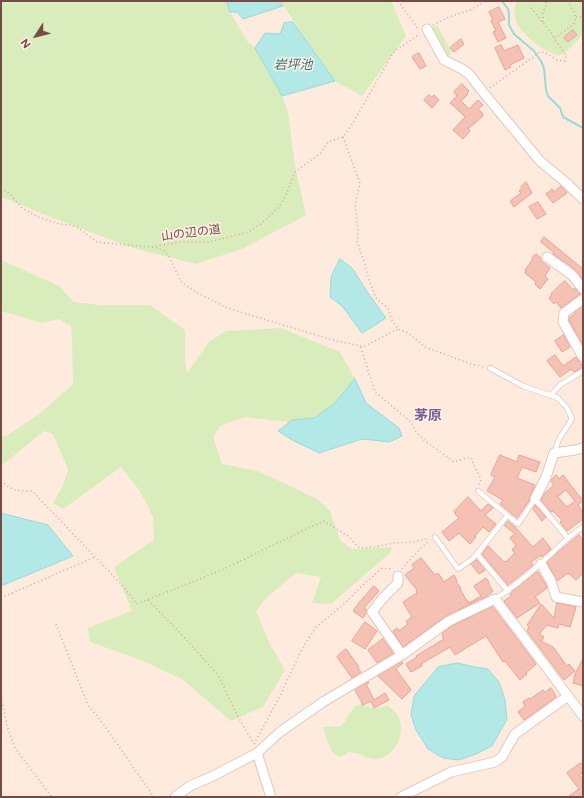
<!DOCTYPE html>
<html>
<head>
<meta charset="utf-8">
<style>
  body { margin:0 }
  #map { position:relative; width:584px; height:798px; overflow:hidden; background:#feebde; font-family:Figtree,sans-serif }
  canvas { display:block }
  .frame { position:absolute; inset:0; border:2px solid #754c45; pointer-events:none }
  .north { position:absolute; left:16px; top:16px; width:40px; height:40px; -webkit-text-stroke:3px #fff0e6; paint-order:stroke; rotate:234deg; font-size:11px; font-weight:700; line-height:16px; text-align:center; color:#754c45 }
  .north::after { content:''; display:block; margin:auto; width:14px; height:18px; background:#754c45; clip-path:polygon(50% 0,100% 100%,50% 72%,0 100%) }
</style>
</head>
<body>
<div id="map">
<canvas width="584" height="798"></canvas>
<div class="frame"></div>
<div class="north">N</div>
</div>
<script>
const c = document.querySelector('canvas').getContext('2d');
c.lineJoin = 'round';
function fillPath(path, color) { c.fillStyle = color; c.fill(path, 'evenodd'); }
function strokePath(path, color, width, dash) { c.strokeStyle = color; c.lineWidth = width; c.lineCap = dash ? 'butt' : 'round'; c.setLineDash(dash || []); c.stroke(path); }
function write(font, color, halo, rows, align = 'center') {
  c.font = font + ' Figtree,"Noto Sans JP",sans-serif'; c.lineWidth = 3; c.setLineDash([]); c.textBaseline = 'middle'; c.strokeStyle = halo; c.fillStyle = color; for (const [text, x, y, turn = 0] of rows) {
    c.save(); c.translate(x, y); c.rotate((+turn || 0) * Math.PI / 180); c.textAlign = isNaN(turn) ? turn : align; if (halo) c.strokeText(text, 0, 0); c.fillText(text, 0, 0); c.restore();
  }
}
fillPath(new Path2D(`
  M1 1H227L230 12 247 41 255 48 282 96 288 112 295 166 306 215 244 248 196 264 133 248 53 218 1 197Z
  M280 1H391L406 36 362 96 335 81Z
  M517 1H583V34C578 40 567 53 560 55 556 56 551 53 548 51 532 44 506 21 517 1Z
  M437 25 452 53 446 58 430 29Z
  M1 260 59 286 74 302 99 305H150L185 330V360L187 373 209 342 226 331 281 328 340 352 355 379 335 404 314 418 289 422 245 417 220 426 213 437 222 464 258 471 317 499 330 511 340 540 352 549 392 547 390 553 331 604 312 603 321 577 296 573 266 598 256 611 270 644 285 670 263 707 231 721 182 679 138 659 90 642 88 628 132 611 114 567 154 540 153 517 140 491 121 467 63 509 53 503 63 486 68 469 53 434 44 431 1 466V434L5 437 38 415 73 384 72 337 71 326 59 319 42 323 1 311Z
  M362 703C369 710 380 709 388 705 391 708 394 711 397 714 407 730 397 756 377 759 370 760 365 756 359 754 356 753 352 753 349 752 331 767 329 740 323 729V727L341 726 344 723 349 714 355 706Z`), '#d9ecbc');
const water = new Path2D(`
  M227 1H280L283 6 243 19 237 12H230Z
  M293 22 335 81 282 96 255 48 265 33 280 34 284 23Z
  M340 259 352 268 368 293 386 318 362 333 342 306 330 297 331 277Z
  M355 379 366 403 399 428 402 436 389 442 362 439 319 453 292 440 278 431 292 420 314 418 334 404Z
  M1 513 48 525 73 556 1 586Z
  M457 663 475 667 488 669 499 682 505 700 507 719 492 746 476 754 459 760 443 758 428 749 416 730 411 715 414 696 438 667Z`);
fillPath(water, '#b2e8e5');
strokePath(water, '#97dad8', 1);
strokePath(new Path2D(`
  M502 1 508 9 509 14V25L514 34 534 51 541 61 544 68 546 90 548 96 560 108 563 117 583 128`), '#97dad8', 2);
const building = new Path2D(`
  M499 7 505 19 498 22 506 38 498 42 493 32 496 31 491 21 493 20 489 12Z
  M573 30 577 35 568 42 564 38Z
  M461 39 464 44 454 52 450 48Z
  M501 45 504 51 518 45 524 58 510 65 511 67 505 70 495 48Z
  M419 53 426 66 420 69 412 57Z
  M462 84 469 91 467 93 468 94 461 101 469 109 478 100 483 105 478 109 483 114H482L483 116 468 129 470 131 463 139 453 130 465 117 456 108 450 103 457 96 454 92Z
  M429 95 432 97 434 95 439 100 432 108 424 100Z
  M526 182 532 193 514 207 510 201 521 193 519 191 522 189 521 187Z
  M561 186 567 193 553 203 546 194 552 189 554 192Z
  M538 202 546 214 537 219 529 207Z
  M544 237 583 269V279L572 267 553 254 554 253 541 242Z
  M536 254 541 258 540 260 550 268 545 276 548 279 540 289 535 284 536 282 525 273 526 270H525L533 259 532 258Z
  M565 281 573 290 575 288 580 294 561 308 556 302 554 304 549 298 552 295 551 294Z
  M583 306V345L569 321V318L575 314 574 313Z
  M564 335 570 347 562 352 555 341Z
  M555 355 563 366 576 357 583 367 574 372 571 369 560 377 547 361Z
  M500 455 517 462 519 455 540 462 536 472 522 467 517 478 535 485 530 496 529 501 517 518 500 504 503 500 487 491 495 477 491 475Z
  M556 475 559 479 563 475 583 501 578 505 583 513V519L567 531 560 522 562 520 553 511 551 512 541 500 545 493 554 485 551 481ZM566 490 575 501 567 507 558 497Z
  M468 497 481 511 488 504 493 508 485 515 496 524 489 532 483 527 475 536 476 537 470 544 459 533 449 541 442 532 459 518 455 514 456 513 454 512Z
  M535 505 546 517 542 521 533 509Z
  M508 521 515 527 533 547 543 538 551 549 542 557 541 555 531 562 533 565 508 585 482 554 488 546 504 562 506 561V562L515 553 512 550 516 545 510 538 515 534 504 525Z
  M579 535 583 541V573L576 580 568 573 557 581 547 562Z
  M421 558 435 575 438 573 444 582 454 575 457 581 456 582 461 588 460 589 467 601H468L469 603 481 596 474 586 486 578 489 582 488 583 493 591 487 596 446 616 403 647 393 631 397 628 399 631 408 624 406 621 412 617 403 602 417 593 416 591 417 590 405 575 414 568 412 565Z
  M477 560 485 570 479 574 471 564Z
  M537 572H538L545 583 547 588 535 597 540 603 517 618 504 601 511 596 510 594 512 593V592Z
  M374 586 379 591 364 608 367 610 366 613 363 618 353 611 358 604Z
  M557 603 576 607 570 627 559 624 558 628 547 625 539 634 544 637 541 641 553 647 567 666 569 664 575 671 564 680 527 631 529 627 527 625 541 604 554 618Z
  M493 607 536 664 526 673 527 674 520 680 505 661 503 662 486 636 466 648 455 655 450 647 421 664 422 666 411 672 406 664 417 657 416 656 444 639 442 635H443L442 633 452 626Z
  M365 622 377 631 365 649 352 641Z
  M383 639 393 653 377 663 368 650Z
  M346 649 359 667 358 668 361 672 352 678 337 657Z
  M583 659V686L573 683 575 674Z
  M402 662 403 663 396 669 411 690 402 699 378 676Z
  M368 682 369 683 366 684 374 700 385 693 389 700 374 708 371 701 363 705 355 690Z
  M551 688 555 694V695L556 697 524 720 518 712 525 706 523 702 529 698 530 699 543 690 545 692Z
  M581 763 583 766V770L581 772 582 773 579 775 583 779V794H582L578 797H568L579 789 567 773Z`);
fillPath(building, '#f5c1b4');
strokePath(building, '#e9a393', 1);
const service = new Path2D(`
  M490 368 523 386 558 398 567 408 572 419 559 439 554 453
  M551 395 560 385 583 371
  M478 491 518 524 535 499 568 538
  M435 537 458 569 471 560 477 554 507 516
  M477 554 508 591
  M495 599C511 589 527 576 541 563 555 551 567 537 583 527`);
const minor = new Path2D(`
  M427 29 444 60 462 69 469 74 483 92 540 161 563 180 583 199
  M547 257 572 275 583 289
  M583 299 564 313 563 322 583 357
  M535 499 546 477 554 453 575 450 583 448
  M541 564 551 581 556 597 583 602
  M398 576V583L383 598 372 612 402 655
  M257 753 271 797
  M175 797 190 786 213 776 257 753 280 732 323 702 402 655 449 621 495 599 583 716
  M401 797 451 772 495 762 502 757 515 734 568 696`);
strokePath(service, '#e4c7bd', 6);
strokePath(minor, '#e4c7bd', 11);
strokePath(new Path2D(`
  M398 1 419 30
  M531 8 553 35 554 39
  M576 17H583
  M543 22V12L547 4 546 1
  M433 25 449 17 470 10 486 1
  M490 88 540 52H544L557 60 565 61 566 55 554 39 574 24C577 15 573 9 568 2L569 1
  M343 137 360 183 355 205 358 230 357 242 364 261 369 280 376 298 388 308 392 320 398 329 408 333 425 347 471 364 484 367
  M1 188 11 195 22 208 38 217 60 224 70 225 77 227 97 242 149 247 183 242H209L248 232 261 224 278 208 285 197 295 172 321 153 328 142 343 137 351 126 392 55 396 50 420 34
  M152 247 158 248 164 251 168 255 182 283 198 293 227 308 333 340 361 346H365L398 329
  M361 347 364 358 375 392 411 422 416 432 425 441 454 462 470 457 481 479 479 485
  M1 481C13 491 17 491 32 491L120 583 137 604 222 570 277 543 324 521 348 536 357 546 360 548 375 547 394 543 413 542 429 538
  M402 569 420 549 430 540
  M1 598 95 557
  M148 600 185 638 218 675 237 715 254 744
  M56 624 88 705 104 725 154 797
  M1 697 7 726 15 748 52 797
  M254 744 280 696 302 649 316 627 344 604 366 582 383 568 390 569 392 571`), '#d9a497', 1.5, [1, 3]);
strokePath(service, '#fff', 4.5);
strokePath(minor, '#fff', 9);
write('12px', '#754c45', '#fff0e6', [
  ["山の辺の道",191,233,-7]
]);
write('italic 13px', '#357573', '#fff0e6', [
  ["岩坪池",293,65]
]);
write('bold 14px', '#7a6099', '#fff0e6', [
  ["茅原",428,416]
]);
</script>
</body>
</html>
